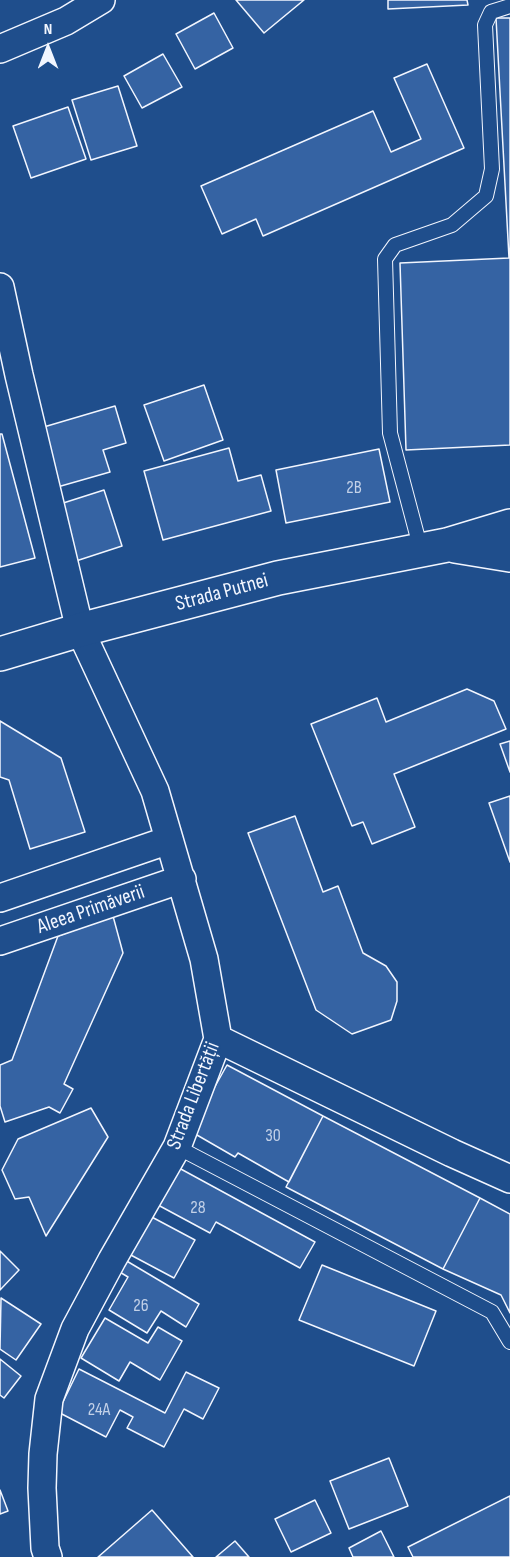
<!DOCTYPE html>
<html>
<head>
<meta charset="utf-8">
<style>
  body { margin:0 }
  #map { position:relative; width:510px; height:1557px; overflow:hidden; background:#1f4e8c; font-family:"Sofia Sans Condensed",sans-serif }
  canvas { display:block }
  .north { position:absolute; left:18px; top:18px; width:60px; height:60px; -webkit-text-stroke:4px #1f4e8c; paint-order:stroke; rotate:0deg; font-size:16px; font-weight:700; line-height:24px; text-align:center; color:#f2f6ff }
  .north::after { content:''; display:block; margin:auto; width:21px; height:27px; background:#f2f6ff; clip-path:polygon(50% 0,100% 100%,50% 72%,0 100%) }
</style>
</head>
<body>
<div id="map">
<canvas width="510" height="1557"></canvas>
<div class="north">N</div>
</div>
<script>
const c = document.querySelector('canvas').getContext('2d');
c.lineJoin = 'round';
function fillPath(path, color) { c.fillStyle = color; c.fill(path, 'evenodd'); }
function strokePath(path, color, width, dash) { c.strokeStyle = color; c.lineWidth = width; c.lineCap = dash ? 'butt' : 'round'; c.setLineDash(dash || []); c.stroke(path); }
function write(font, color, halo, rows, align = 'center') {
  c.font = font + ' "Sofia Sans Condensed",sans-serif'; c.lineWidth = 4.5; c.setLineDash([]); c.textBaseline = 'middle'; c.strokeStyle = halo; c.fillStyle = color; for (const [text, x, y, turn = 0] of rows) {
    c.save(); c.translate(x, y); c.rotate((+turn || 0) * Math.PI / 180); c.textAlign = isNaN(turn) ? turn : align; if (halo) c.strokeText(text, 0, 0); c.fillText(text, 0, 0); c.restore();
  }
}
const building = new Path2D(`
  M236 0H304L264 33Z
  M388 0H467L468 5 388 9Z
  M214 13 233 48 195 69 176 34Z
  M496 18H510V445L406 450 400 263 509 258Z
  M163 54 182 87 142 108 124 76Z
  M427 64 464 148 263 236 256 219 222 234 201 186 373 111 391 152 421 139 394 78Z
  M118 86 137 146 91 160 72 100Z
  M68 107 86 159 31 178 13 126Z
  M204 385 223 440 164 461 144 405Z
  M115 406 126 443 103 450 110 472 54 488 37 429Z
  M0 434H2L35 558 0 567Z
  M229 448 238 481 261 475 271 511 163 540 144 471Z
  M379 449 390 502 286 523 276 470Z
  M104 490 122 546 76 561 57 505Z
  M467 689 494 701 506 729 394 774 415 827 372 844 363 822 352 826 311 724 377 698 386 722Z
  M0 721 61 758 85 832 30 849 9 780 0 777Z
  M510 741V772L500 744Z
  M510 796V862L489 803Z
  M295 816 323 892 338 886 363 953 386 966 397 982V1001L391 1020 352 1034 316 1010 248 833Z
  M113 916 123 953 64 1084 73 1089 60 1113 49 1107 5 1122 0 1106V1065L12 1060 58 936Z
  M227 1065 323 1116 289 1182 238 1153 235 1157 190 1131Z
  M91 1108 108 1137 46 1236 29 1197 15 1199 2 1170 18 1139Z
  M323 1116 480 1198 443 1269 286 1187Z
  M179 1168 315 1242 300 1268 216 1222 210 1233 158 1205Z
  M480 1198 510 1214V1313L501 1295 443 1269Z
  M148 1215 195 1240 174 1278 127 1253Z
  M0 1251 19 1270 0 1290Z
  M125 1260 199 1304 186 1327 161 1311 147 1333 109 1310 128 1277 118 1271Z
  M322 1265 436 1311 414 1366 299 1320Z
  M1 1298 41 1324 16 1360 0 1349Z
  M105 1318 148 1343 158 1327 182 1341 160 1380 130 1362 119 1381 81 1358Z
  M0 1359 21 1376 4 1398 0 1395Z
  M79 1369 165 1413 186 1372 219 1388 203 1419 184 1409 164 1447 127 1428 133 1417 120 1410 106 1437 58 1412Z
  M389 1458 408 1506 349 1529 330 1481Z
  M0 1490 8 1511 0 1514Z
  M510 1496V1557H413L408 1547Z
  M315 1500 331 1533 291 1552 275 1519Z
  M152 1510 193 1557H98Z
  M381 1531 394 1557H353L349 1548Z
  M235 1541 249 1557H216Z`);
fillPath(building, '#3563a3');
strokePath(building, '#f2f6ff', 1.5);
const lane = new Path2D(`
  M421 550 390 433 385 259 395 245 452 225 486 196 492 169 485 25 491 12 510 6
  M177 1147 492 1312 510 1342`);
const street = new Path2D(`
  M0 49 66 21 101 0
  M0 287 19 375 80 630 155 791 204 959 218 1039 177 1147 112 1260 75 1329 49 1399 43 1454 42 1488 45 1548 48 1557
  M0 898 169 840
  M0 941 182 879
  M218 1039 452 1153 510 1179`);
const secondary = new Path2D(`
  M455 546 510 555
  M0 654 80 630 278 578 447 545 510 526`);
strokePath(lane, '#f2f6ff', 16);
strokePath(street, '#f2f6ff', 30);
strokePath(secondary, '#f2f6ff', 36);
strokePath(lane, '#1f4e8c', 14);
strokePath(street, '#1f4e8c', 27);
strokePath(secondary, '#1f4e8c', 33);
write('18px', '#c3d1e8', null, [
  ["2B",354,488],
  ["30",273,1136],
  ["28",198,1208],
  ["26",141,1306],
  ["24A",99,1410]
]);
write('21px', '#f2f6ff', '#1f4e8c', [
  ["Strada Putnei",222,593,-15],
  ["Aleea Primăverii",91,910,-19],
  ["Strada Libertății",194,1096,-69]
]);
</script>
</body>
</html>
